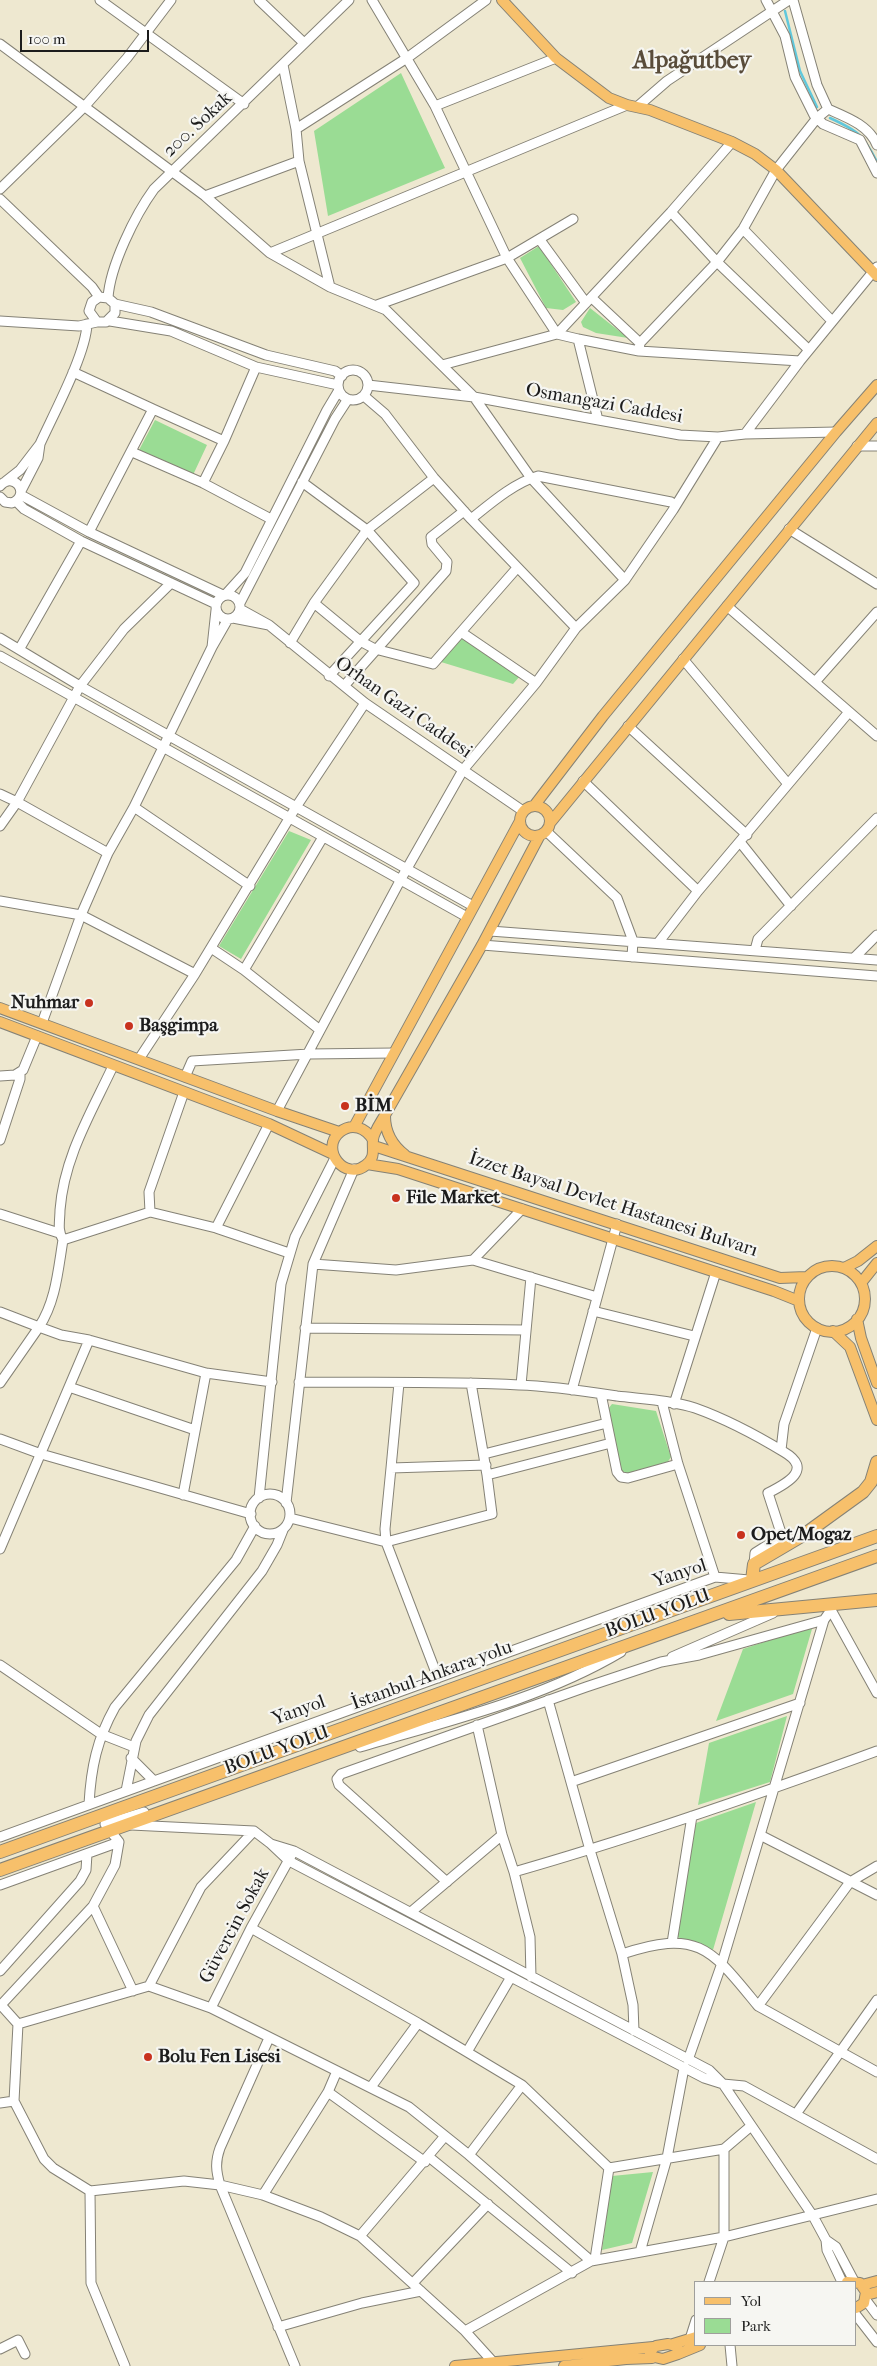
<!DOCTYPE html>
<html>
<head>
<meta charset="utf-8">
<style>
  body { margin:0 }
  #map { position:relative; width:877px; height:2366px; overflow:hidden; background:#eee8d0; font-family:"IM FELL French Canon",serif }
  canvas { display:block }
  .legend { position:absolute; left:694px; top:2281px; width:162px; height:65px; box-sizing:border-box; background:#f6f6f2; border:1px solid #9f9f9c; margin:0; padding:6px 9px; list-style:none; font-size:15px; color:#1c1c1c }
  .legend li { display:flex; align-items:center; gap:10px; height:25px }
  .legend b { width:25px; border:1px solid #9f9f9c }
  .scale { position:absolute; left:20px; top:30px; width:129px; height:22px; box-sizing:border-box; border:2px solid #1c1c1c; border-top:0; padding-left:6px; font-size:15px; line-height:18px; white-space:nowrap; color:#1c1c1c; -webkit-text-stroke:4px #f6f6f2; paint-order:stroke }
</style>
</head>
<body>
<div id="map">
<canvas width="877" height="2366"></canvas>
<ul class="legend">
<li><b style="height:6px;background:#f7c06b"></b>Yol</li>
<li><b style="height:14px;background:#9adc94"></b>Park</li>
</ul>
<div class="scale">100 m</div>
</div>
<script>
const c = document.querySelector('canvas').getContext('2d');
c.lineJoin = 'round';
function fillPath(path, color) { c.fillStyle = color; c.fill(path, 'evenodd'); }
function strokePath(path, color, width, dash) { c.strokeStyle = color; c.lineWidth = width; c.lineCap = dash ? 'butt' : 'round'; c.setLineDash(dash || []); c.stroke(path); }
function write(font, color, halo, rows, align = 'center') {
  c.font = font + ' "IM FELL French Canon",serif'; c.lineWidth = 4.5; c.setLineDash([]); c.textBaseline = 'middle'; c.strokeStyle = halo; c.fillStyle = color; for (const [text, x, y, turn = 0] of rows) {
    c.save(); c.translate(x, y); c.rotate((+turn || 0) * Math.PI / 180); c.textAlign = isNaN(turn) ? turn : align; if (halo) c.strokeText(text, 0, 0); c.fillText(text, 0, 0); c.restore();
  }
}
fillPath(new Path2D(`
  M401 73 445 168 328 216 314 131Z
  M539 246 576 302 563 310 546 308 520 258Z
  M590 308 628 338 596 333 583 327 581 322Z
  M155 420 207 445 193 475 139 450Z
  M462 638 520 676 513 684 441 662Z
  M289 831 311 840 241 959 219 946Z
  M612 1404 656 1411 671 1457 667 1463 627 1474 619 1469 608 1409Z
  M809 1627 812 1629 793 1694 716 1721 743 1649Z
  M787 1716 770 1782 698 1805 709 1743Z
  M756 1802 713 1950 677 1937 696 1823Z
  M653 2172 632 2243 602 2250 612 2176Z`), '#9adc94');
strokePath(new Path2D(`
  M785 11 800 71 817 107
  M830 118C858 131 863 134 877 162`), '#60c8dc', 2.5);
const minor = new Path2D(`
  M100 0 244 104
  M259 0 304 43
  M372 0 435 106 507 258 573 219
  M766 0 785 36 795 77 814 115 823 124 860 140 877 173
  M793 0 817 85 828 109C846 117 869 125 877 145
  M0 44 205 196 270 253 330 287 386 310 474 397 531 478 625 580
  M283 65 296 129 299 161 330 287
  M435 106 556 58
  M637 107 667 81 789 0
  M296 129 407 58 486 0
  M0 189 85 106 127 58 171 0
  M205 196 299 161
  M0 199 92 287 99 297
  M671 212 717 262 809 350
  M743 229 832 321
  M540 240 586 303
  M270 253 627 105
  M108 298C110 266 135 215 154 189L349 0
  M592 298 640 343
  M115 304 151 312 266 355 335 371 342 376
  M377 305 507 258 557 334 671 212 732 142
  M0 321 79 326 97 322H106L115 313V304L108 298 99 297 92 302 89 311 97 322
  M110 321 171 331 256 367 338 385
  M578 339 639 351 800 361
  M639 351 640 343 717 262 743 229 776 170 817 118 828 109
  M442 365 557 334 578 339 598 420
  M338 385a15 15 0 1 1 30 0a15 15 0 1 1-30 0Z
  M73 372 153 409 89 532
  M368 385 474 397 680 435 718 437 745 434 836 432
  M364 396 385 414 434 478 471 519 576 628
  M153 409 224 441 256 367
  M745 434 800 361 877 267
  M40 444C53 415 86 354 87 324
  M857 446H877
  M132 452 203 483 271 519
  M6 481 20 470 40 444 38 458 21 491
  M302 482 367 530 414 583 329 676
  M203 483 224 441
  M0 486C13 470 32 494 12 503L5 502 0 497
  M21 495 89 532 223 595
  M16 501 24 509 81 541 216 604
  M471 519C491 503 514 483 538 476L671 502 676 505
  M789 529 877 584
  M226 594 245 573 327 410 339 390
  M216 607a12 12 0 1 1 24 0a12 12 0 1 1-24 0Z
  M240 603 335 419 348 399
  M314 603 360 641 375 649 433 664 517 568
  M727 606 877 736
  M216 610 212 647 228 619
  M233 618 269 625 240 609
  M269 625 365 703 523 811
  M461 632 536 683
  M0 638 80 686 473 906
  M290 643 314 603 367 530 434 478
  M20 648 81 541
  M0 656 467 917
  M683 659 788 784
  M815 682 877 612
  M344 686 446 571 447 562 432 544 431 537 464 511
  M628 726 747 835
  M583 781 698 891
  M0 794 17 802 80 686 124 629 171 583
  M134 807 250 886
  M0 826 17 802 108 853
  M546 831 617 898 633 941 632 957
  M740 842 791 906
  M0 901 81 915 195 974
  M490 931 877 960
  M658 943 698 891 849 712
  M482 945 877 976
  M211 948 244 970 320 1030
  M755 950 758 939 877 818
  M855 957 877 935
  M244 970 323 837
  M42 1023 81 915 108 853 134 807 212 647
  M139 1059 195 974 296 807 365 703
  M0 1076 15 1075 23 1070 37 1036
  M185 1077 192 1061 309 1054 394 1053
  M184 1092 149 1192 150 1212 216 1228 269 1124
  M277 1111 401 879 463 770 536 683 576 628 625 580 673 510 718 437
  M0 1140 20 1079V1073
  M0 1214 59 1233
  M216 1228 289 1253
  M63 1240C57 1230 60 1221 60 1210 64 1157 91 1113 113 1066
  M473 1260 597 1297
  M313 1264 396 1270 473 1260 522 1209
  M593 1311 694 1336
  M0 1312 39 1327C56 1301 58 1270 63 1240L150 1212
  M305 1328 526 1330
  M299 1382C372 1383 446 1381 519 1385 552 1386 584 1391 617 1396 642 1399 671 1400 695 1408 726 1419 756 1435 784 1452 813 1469 788 1483 768 1493L782 1536 755 1553 754 1564
  M0 1383 39 1327 61 1335 89 1340 206 1373 272 1382
  M399 1383 391 1468 486 1465
  M471 1383 487 1475 611 1443
  M521 1385 531 1277
  M69 1387 195 1430
  M572 1390 617 1224
  M601 1394 617 1472 621 1477 628 1478 678 1464
  M662 1402 678 1464 715 1577
  M674 1404 716 1272
  M0 1439 41 1454 251 1514
  M781 1450 784 1424 817 1328
  M484 1454 607 1423
  M250 1514a20 20 0 1 1 40 0a20 20 0 1 1-40 0Z
  M183 1495 206 1373
  M259 1498 281 1284 295 1237 335 1158
  M286 1503 313 1264 354 1169
  M290 1518 386 1542 385 1529 391 1468
  M0 1549 89 1340
  M831 1610 877 1693
  M672 1657 773 1613
  M0 1665 101 1734 134 1747
  M438 1678 386 1542 492 1514 487 1475
  M548 1700 590 1850 622 1954C699 1928 712 1950 758 2006L850 1882 877 1866
  M477 1725 502 1835 514 1872 530 1937 531 1977
  M360 1747C448 1721 542 1699 621 1652
  M131 1758 154 1781
  M571 1782 800 1703
  M126 1791 136 1741 149 1715 262 1571 277 1545 283 1530
  M89 1804C91 1768 97 1739 115 1707L236 1560 255 1526
  M131 1825 254 1831 271 1844
  M760 1835 877 1895
  M0 1837 715 1577 749 1580
  M514 1872C637 1837 757 1795 877 1751
  M447 1882 339 1785 337 1779 341 1774 586 1687 661 1662 699 1655 824 1620
  M0 1885 119 1842 105 1824 144 1812
  M93 1906 133 1991
  M411 1912 502 1835
  M251 1928 418 2023
  M672 1943 692 1816
  M622 1954 633 2005 634 2031
  M0 1971 80 1881 86 1870 87 1854
  M511 1977 467 2052 522 2085
  M149 1986 211 2008 409 2107 469 2155 522 2085 609 2168 724 2149 751 2126
  M1 2005 18 2024 14 2101
  M0 2006 93 1906 115 1865 119 1842
  M758 2006 877 2072
  M211 2008 251 1928 291 1856
  M18 2024 149 1986 201 1887 254 1831
  M269 2038 220 2148C215 2162 216 2171 220 2185L295 2366
  M688 2060 722 1963 824 1620 831 1610 830 1604
  M371 2087 418 2023 467 2052
  M328 2092 425 2162
  M0 2103 14 2101 44 2159 53 2168 90 2191 91 2283 125 2366
  M796 2114 877 2000
  M469 2155 591 2261 724 2237 877 2199
  M429 2157 572 2273
  M90 2191 184 2181 220 2185 263 2195 321 2217 360 2236 465 2331 494 2363
  M263 2195 328 2092 337 2071
  M360 2236 445 2136
  M826 2240 813 2216 723 2084 709 2070 294 1851 271 1844 289 1861 704 2078 723 2084 744 2086 877 2159
  M640 2252 667 2158 684 2068
  M595 2259 609 2168
  M709 2282 724 2237V2149
  M842 2282 827 2250 826 2240 836 2247 854 2281
  M413 2283 488 2204
  M865 2299 877 2315
  M856 2315 877 2342
  M278 2327 362 2303 421 2291
  M465 2331 591 2261
  M690 2339 696 2320
  M730 2345 732 2366
  M0 2349 18 2340 25 2354`);
const major = new Path2D(`
  M502 0 556 58 609 98 627 105 650 110 732 142 755 154 776 170 877 276
  M520 821a15 15 0 1 1 30 0a15 15 0 1 1-30 0Z
  M534 806 603 716 836 432 877 385
  M550 823 877 423
  M0 1008 277 1111 339 1132
  M0 1022 269 1124 333 1154
  M385 1116C385 1133 392 1145 405 1155
  M354 1127 520 821
  M373 1140C366 1128 352 1122 340 1132 319 1149 345 1182 366 1165 376 1157 372 1150 373 1140 373 1133 381 1122 385 1115L482 945 540 835
  M374 1146 780 1278 806 1277
  M367 1164 398 1169 774 1291 799 1301
  M799 1299a33 33 0 1 1 66 0a33 33 0 1 1-66 0Z
  M844 1268 858 1261 877 1246
  M861 1283 877 1263
  M857 1319 861 1338 877 1383
  M833 1331 850 1347 877 1420
  M847 2282 860 2283 866 2292 864 2303 856 2308
  M862 2285 877 2281
  M866 2295 877 2292
  M668 2344 677 2346 678 2354 663 2359 650 2356V2351L656 2346Z
  M673 2344 696 2337
  M678 2354 700 2345
  M455 2366 653 2347
  M564 2366 626 2359 652 2358`);
const highway = new Path2D(`
  M752 1580 754 1564 805 1534 863 1492 871 1482 877 1462
  M729 1614 877 1600
  M0 1852 877 1536
  M0 1870 877 1556`);
strokePath(minor, '#858276', 11);
strokePath(major, '#858276', 12);
strokePath(highway, '#858276', 14);
strokePath(minor, '#fff', 9);
strokePath(major, '#f7c06b', 10);
strokePath(highway, '#f7c06b', 12);
for (const [x, y, r, color] of [
  [89,1003,5,"#c8321e"],
  [129,1026,5,"#c8321e"],
  [345,1106,5,"#c8321e"],
  [396,1198,5,"#c8321e"],
  [741,1535,5,"#c8321e"],
  [148,2057,5,"#c8321e"]
]) { const dot = new Path2D(); dot.arc(x, y, r, 0, 2 * Math.PI); c.fillStyle = color; c.fill(dot); strokePath(dot, '#f6f6f2', 2); }
write('19px', '#1c1c1c', '#f6f6f2', [
  ["200. Sokak",198,125,-43],
  ["Osmangazi Caddesi",604,404,10],
  ["Orhan Gazi Caddesi",403,708,35],
  ["İzzet Baysal Devlet Hastanesi Bulvarı",613,1205,18],
  ["Yanyol",680,1574,-18],
  ["BOLU YOLU",658,1614,-20],
  ["İstanbul-Ankara yolu",432,1676,-20],
  ["Yanyol",299,1711,-20],
  ["BOLU YOLU",277,1751,-20],
  ["Güvercin Sokak",235,1926,-62]
]);
write('bold 19px', '#1c1c1c', '#f6f6f2', [
  ["Nuhmar",79,1003,"right"],
  ["Başgimpa",139,1026],
  ["BİM",355,1106],
  ["File Market",406,1198],
  ["Opet/Mogaz",751,1535],
  ["Bolu Fen Lisesi",158,2057]
], 'left');
write('bold 24px', '#594c3a', '#f6f6f2', [
  ["Alpağutbey",692,62]
]);
</script>
</body>
</html>
